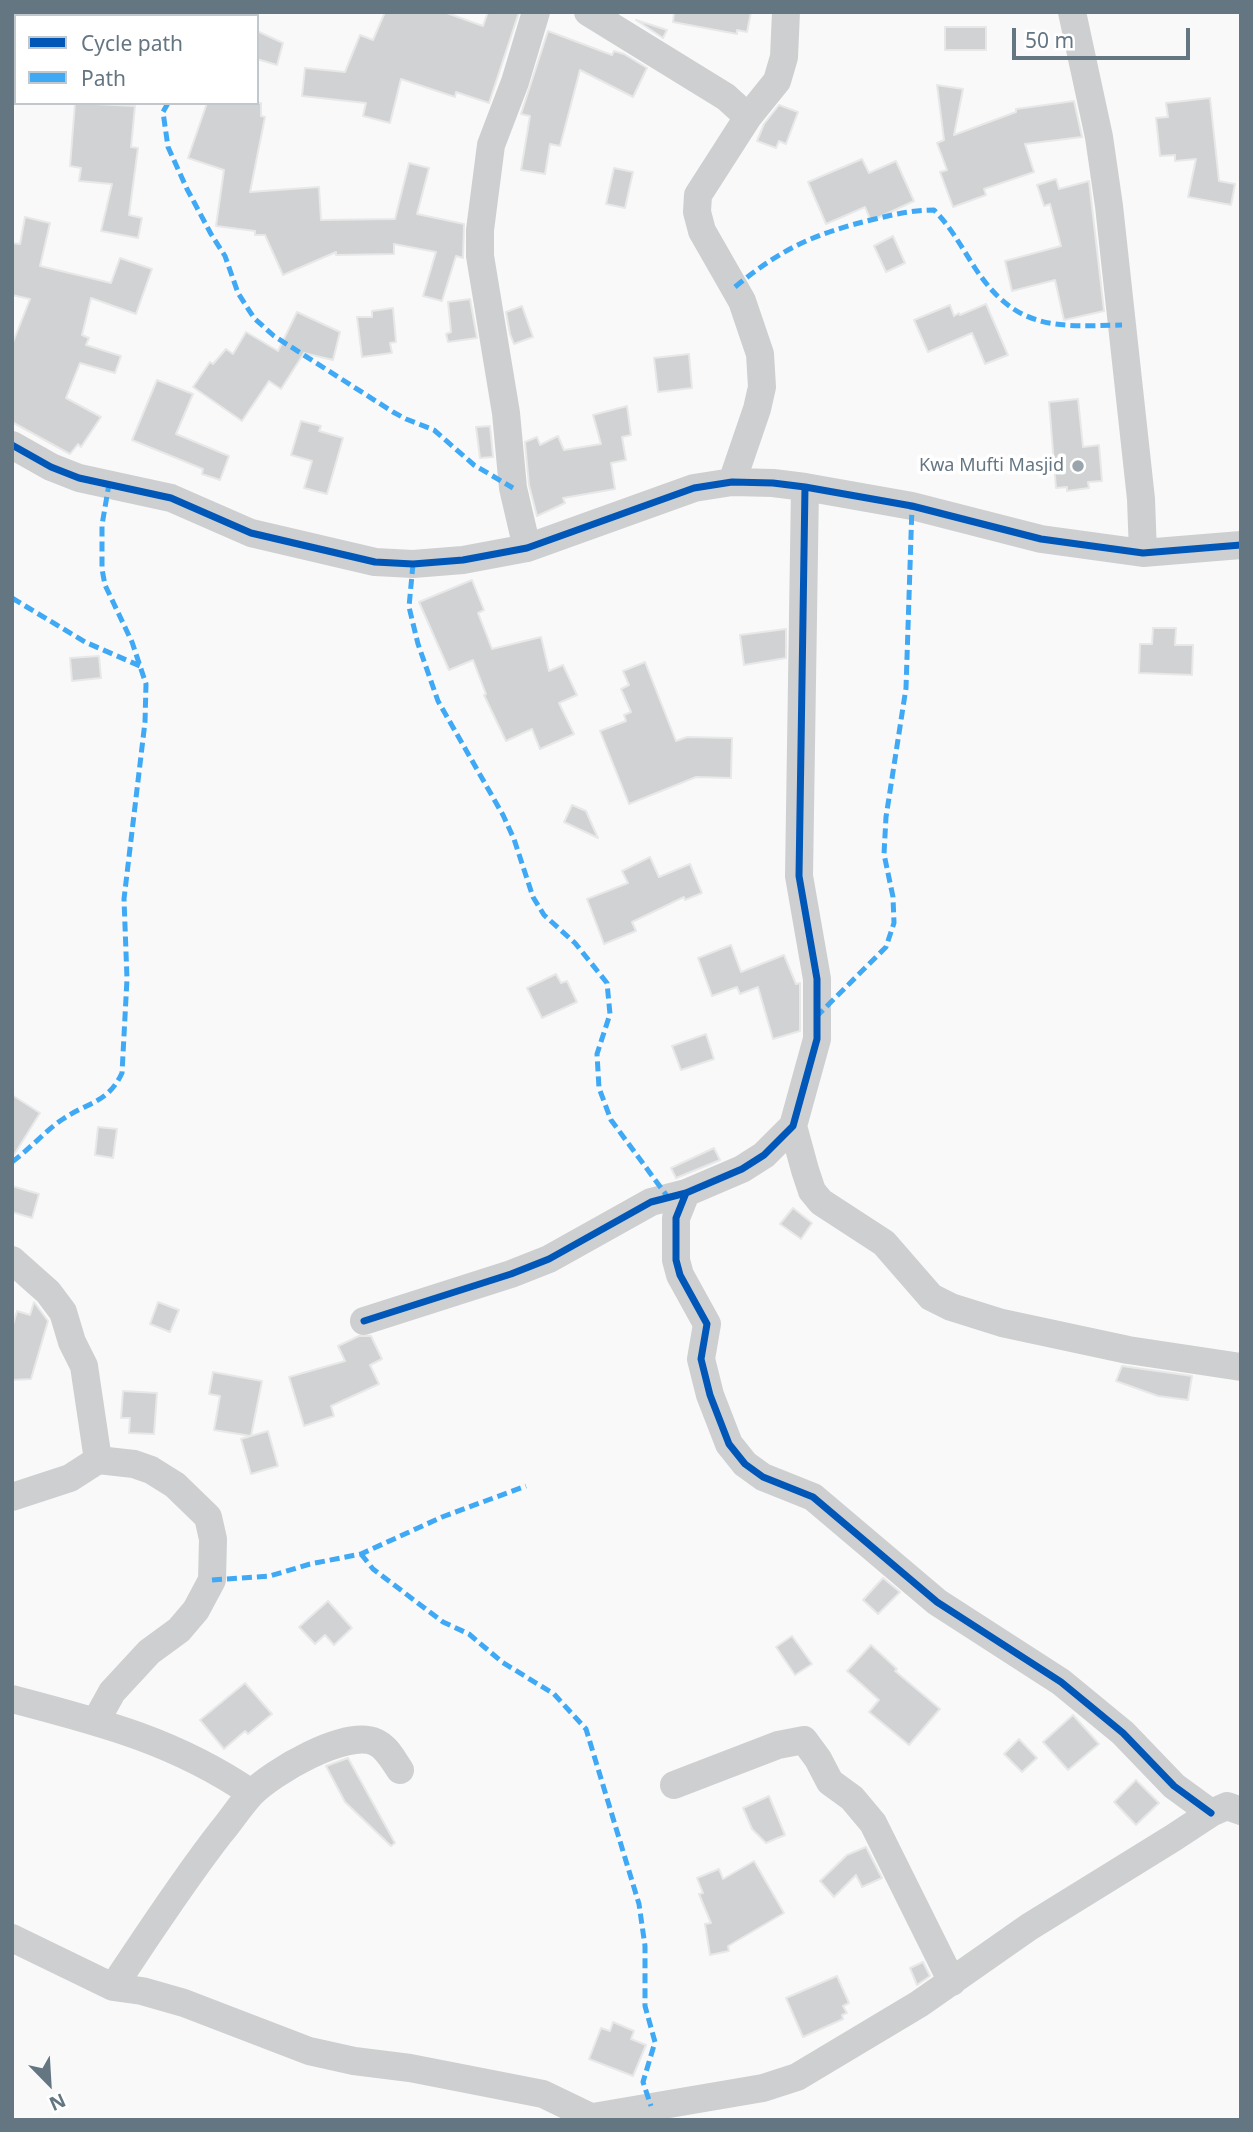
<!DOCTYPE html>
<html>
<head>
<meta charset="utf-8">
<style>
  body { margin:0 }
  #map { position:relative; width:1253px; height:2132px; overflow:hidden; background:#f9f9f9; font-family:"Noto Sans",sans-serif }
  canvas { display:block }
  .frame { position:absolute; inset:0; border:14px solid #657683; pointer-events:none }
  .legend { position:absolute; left:14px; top:14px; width:245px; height:91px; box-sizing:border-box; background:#fff; border:2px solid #c1c8cd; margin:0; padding:9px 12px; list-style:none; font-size:21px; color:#657683 }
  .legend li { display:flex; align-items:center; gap:14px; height:35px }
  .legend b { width:35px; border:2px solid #c1c8cd }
  .north { position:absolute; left:14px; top:2048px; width:70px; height:70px; -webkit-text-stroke:5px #fff; paint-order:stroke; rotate:156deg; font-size:19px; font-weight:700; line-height:28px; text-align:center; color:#657683 }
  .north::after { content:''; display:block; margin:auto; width:24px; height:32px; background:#657683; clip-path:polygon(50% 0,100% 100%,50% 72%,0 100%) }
  .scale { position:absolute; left:1012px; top:28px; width:178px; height:32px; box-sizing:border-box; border:4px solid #657683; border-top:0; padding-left:9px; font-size:21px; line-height:24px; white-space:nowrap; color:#657683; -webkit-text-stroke:5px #fff; paint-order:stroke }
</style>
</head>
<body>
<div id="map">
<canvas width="1253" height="2132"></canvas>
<div class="frame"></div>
<ul class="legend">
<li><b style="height:9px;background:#0057b8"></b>Cycle path</li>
<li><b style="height:9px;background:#3fa9f5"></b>Path</li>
</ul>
<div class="north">N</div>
<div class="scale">50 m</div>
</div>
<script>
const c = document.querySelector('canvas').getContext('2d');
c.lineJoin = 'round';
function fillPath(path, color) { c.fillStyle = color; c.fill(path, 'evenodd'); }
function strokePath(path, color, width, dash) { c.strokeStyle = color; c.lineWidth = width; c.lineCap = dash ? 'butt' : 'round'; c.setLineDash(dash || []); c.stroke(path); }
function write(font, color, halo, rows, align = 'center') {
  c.font = font + ' "Noto Sans",sans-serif'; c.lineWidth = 7; c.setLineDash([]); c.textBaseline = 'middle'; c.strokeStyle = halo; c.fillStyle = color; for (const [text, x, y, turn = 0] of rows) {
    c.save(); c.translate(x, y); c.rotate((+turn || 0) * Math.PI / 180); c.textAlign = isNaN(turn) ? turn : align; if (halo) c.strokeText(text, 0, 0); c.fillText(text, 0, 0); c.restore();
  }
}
const building = new Path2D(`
  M385 12H444L483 26 488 12H519L489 103 456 92 455 97 401 79 390 123 363 116 366 103 302 96 305 68 345 72 360 35 373 40Z
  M674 12H751L747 32 737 30V34L673 22Z
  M636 20 667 30 663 38Z
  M945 27H986V50H945Z
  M257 31 283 43 277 65 257 59Z
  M548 31 612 55 614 51 624 54 647 68 633 97 580 70 560 146 550 144 545 174 521 170 530 116 521 114Z
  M937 85 963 89 954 135 1016 112V109L1074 101 1082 137 1025 144 1034 172 984 189 986 195 953 207 940 172 947 170 937 143 944 140Z
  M1210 98 1219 181 1235 184 1231 205 1188 197 1196 159 1175 161V155L1160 156 1156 118 1168 117 1166 103Z
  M75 103 135 106 131 147 138 148 129 215 142 218 138 238 101 231 112 184 79 181 81 168 70 166Z
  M207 103H261V116L265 117 250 192 319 187 321 220 395 219 409 163 429 168 417 214 464 224 463 258 456 256 442 301 423 296 436 252 394 244V254L336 255V252L283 275 265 235H255V231L216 226 224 170 188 158Z
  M779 105 798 112 786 144 779 141 776 148 757 141 764 124Z
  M862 159 869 173 896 161 914 201 871 221 865 207 826 224 808 182Z
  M614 168 633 172 625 208 606 204Z
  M1056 179 1059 189 1089 181 1104 311 1064 320 1055 280 1012 291 1005 261 1061 246 1050 204 1044 206 1037 185Z
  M25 217 50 223 40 266 111 283 120 258 152 269 136 314 91 298 82 335 89 338 86 345 121 356 115 373 80 363 66 398 101 417 81 447 78 444 70 454 12 422V345L30 299 12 295V243L20 244Z
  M893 236 905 263 886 272 874 246Z
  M470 299 477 338 448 342 446 334 451 332 448 302Z
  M986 304 1008 355 985 364 972 333 928 352 914 320 950 305 954 316 959 313 960 315Z
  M522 306 533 337 514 344 510 334 506 312Z
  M393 308 396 342 390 343 392 353 362 357 357 317H372V311Z
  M297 312 340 332 333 360 304 353 281 389 269 381 242 421 193 387 210 362 213 364 226 349 233 354 246 332 278 351Z
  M689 354 692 388 658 392 654 358Z
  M157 380 193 394 176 434 229 456 220 480 202 474 203 469 132 440Z
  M1078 399 1083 447 1099 445 1102 481 1088 482 1089 488 1067 491V487L1056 488 1049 402Z
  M627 406 631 435 622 437 626 460 611 463 615 489 563 498 565 503 537 516 529 485 525 442 537 437 540 445 558 436 564 450 601 444 593 415Z
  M301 421 321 426 319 431 343 438 327 494 304 488 312 461 291 455Z
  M490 426 493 457 480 458 476 427Z
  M472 580 484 610 478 613 492 649 541 637 549 671 563 665 577 695 559 703 574 734 540 749 532 729 506 741 484 695 486 694 473 660 449 670 419 602Z
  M1153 628H1176L1175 645H1193L1192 675 1139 673 1140 644H1152Z
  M786 629V658L744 665 740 635Z
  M99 656 101 678 72 681 70 658Z
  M645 662 676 741 687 737 732 738 731 778 696 777 629 804 600 731 626 721 624 715 631 712 621 689 629 685 623 671Z
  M572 805 586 811 598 838 564 822Z
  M650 857 659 877 690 864 702 893 685 900 684 897 632 922 636 931 604 944 587 899 628 883 622 871Z
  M731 945 741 972 784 955 796 984 800 983V1031L773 1039 758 987 740 994 737 987 712 996 698 958Z
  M556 974 561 983 567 981 577 1002 542 1018 527 988Z
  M706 1034 714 1059 681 1070 672 1046Z
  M12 1095 40 1113 12 1158Z
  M98 1127 117 1129 113 1158 95 1155Z
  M714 1148 720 1160 676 1178 671 1168Z
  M12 1186 39 1194 32 1218 12 1212Z
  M793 1208 812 1223 801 1239 780 1224Z
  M34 1302 48 1321 31 1379 12 1380V1328L17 1311 30 1315Z
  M158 1302 179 1310 170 1332 150 1324Z
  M359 1336H371L382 1359 370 1365 379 1384 331 1406 334 1416 304 1426 289 1377 345 1361 338 1346Z
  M1122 1366 1192 1376 1188 1400 1158 1396 1116 1381Z
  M213 1372 262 1381 251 1436 268 1431 278 1466 251 1474 241 1439 251 1436 214 1430 220 1396 209 1394Z
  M123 1391 157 1393 154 1434 129 1433 130 1418H121Z
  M883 1578 900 1592 878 1614 863 1600Z
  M328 1601 352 1628 334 1645 325 1635 315 1644 299 1627Z
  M792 1636 812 1664 795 1675 776 1647Z
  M871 1645 897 1669 895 1671 940 1709 909 1745 869 1712 879 1700 847 1671Z
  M245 1683 272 1714 248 1734 245 1731 224 1749 200 1720Z
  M1073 1715 1099 1744 1068 1770 1043 1742Z
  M1019 1739 1037 1758 1022 1772 1004 1754Z
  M348 1758 395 1843 391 1846 345 1802 326 1766Z
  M1136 1780 1159 1803 1136 1825 1114 1802Z
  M769 1796 785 1835 766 1843 752 1829 743 1808Z
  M866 1847 882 1878 862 1887 856 1875 834 1897 820 1881 847 1855Z
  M754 1861 784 1913 728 1946 729 1951 710 1955 705 1924 711 1923 699 1894 703 1893 697 1878 719 1869 723 1879Z
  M923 1962 930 1976 917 1985 910 1968Z
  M837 1976 849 2003 843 2006 847 2013 842 2015 843 2019 803 2037 786 1998Z
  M613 2022 634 2031 631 2039 646 2045 633 2076 589 2059 601 2028 610 2031Z`);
fillPath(building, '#d0d2d3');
strokePath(building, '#e8e8e8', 2);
strokePath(new Path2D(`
  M588 12 726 97 748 117
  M1072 12 1099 137 1109 206 1141 499 1143 553
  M12 445 51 467 79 478 171 498 251 533 375 562 413 564 463 560 527 548 694 488 732 482 773 483 805 487 912 506 1041 539 1143 553 1241 545
  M732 482 757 409 762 387 760 354 742 301 702 231 697 212 698 195 748 117 777 81 784 57 786 12
  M527 548 513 488 506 413 480 256V230L491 145 515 82 536 12
  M793 1126 805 1170 812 1191 821 1202 884 1243 931 1297 951 1307 1002 1323 1128 1350 1241 1367
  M686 1193 676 1218V1260L680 1275 707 1324 701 1359 710 1395 729 1444 745 1464 763 1477 813 1497 937 1602 1061 1682 1123 1733 1174 1786 1211 1813
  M12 1260 48 1292 63 1312 72 1342 84 1366 98 1460
  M364 1321 511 1274 549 1259 651 1202 686 1193 742 1169 764 1155 793 1126 817 1039V979L799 876 805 487
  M12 1497 70 1478 98 1460 134 1464 151 1470 175 1485 208 1517 213 1539 212 1580 196 1610 179 1630 149 1652 112 1692 96 1721
  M12 1699C100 1722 175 1741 251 1793
  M674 1785 778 1745 804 1740 818 1759 830 1782 852 1798 873 1823 952 1982
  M12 1938 113 1987 142 1991 184 2003 309 2051 354 2061 410 2068 543 2094 597 2120
  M113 1987C148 1935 182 1882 221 1832 231 1820 240 1806 251 1794 272 1772 346 1729 375 1742 387 1747 393 1760 400 1770
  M593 2117 763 2088 797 2077 919 2004 1029 1927 1173 1838 1211 1813 1227 1806 1241 1811`), '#cecfd0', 28);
strokePath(new Path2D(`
  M168 103 163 112 168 147 187 189 211 234 225 256 238 293 254 318 274 336 393 412 406 419 434 430 474 465 513 488
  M735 287C782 248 816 233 875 219 896 214 913 210 934 210 951 227 962 248 975 268 1016 330 1055 327 1122 325
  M413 564 409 607 418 644 438 701 503 815 514 839 533 897 544 915 575 943 607 983 610 1014 597 1054 599 1088 611 1120 667 1196
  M12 598 85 642 140 666
  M816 1017 886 947 894 923 893 897 884 854 886 817 906 688 912 506
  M12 1162C30 1149 46 1130 63 1119 88 1102 108 1103 122 1073L127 979 124 899 145 722 146 684 132 642 105 585 102 569V525L109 484
  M361 1554 373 1569 443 1622 469 1634 502 1662 554 1694 586 1729 639 1904 645 1946V2006L655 2042 643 2082 651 2106
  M212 1580 270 1576 310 1564 361 1554 442 1517 526 1486`), '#3fa9f5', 5, [10, 5]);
strokePath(new Path2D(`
  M12 445 51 467 79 478 171 498 251 533 375 562 413 564 463 560 527 548 694 488 732 482 773 483 805 487 912 506 1041 539 1143 553 1241 545
  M686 1193 676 1218V1260L680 1275 707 1324 701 1359 710 1395 729 1444 745 1464 763 1477 813 1497 937 1602 1061 1682 1123 1733 1174 1786 1211 1813
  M364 1321 511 1274 549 1259 651 1202 686 1193 742 1169 764 1155 793 1126 817 1039V979L799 876 805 487`), '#0057b8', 7);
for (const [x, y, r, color] of [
  [1078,466,7,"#99a4ac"]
]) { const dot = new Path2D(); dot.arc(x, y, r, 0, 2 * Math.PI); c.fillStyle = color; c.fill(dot); strokePath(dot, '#fff', 2.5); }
write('18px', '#657683', '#fff', [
  ["Kwa Mufti Masjid",1064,466]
], 'right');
</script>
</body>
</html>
